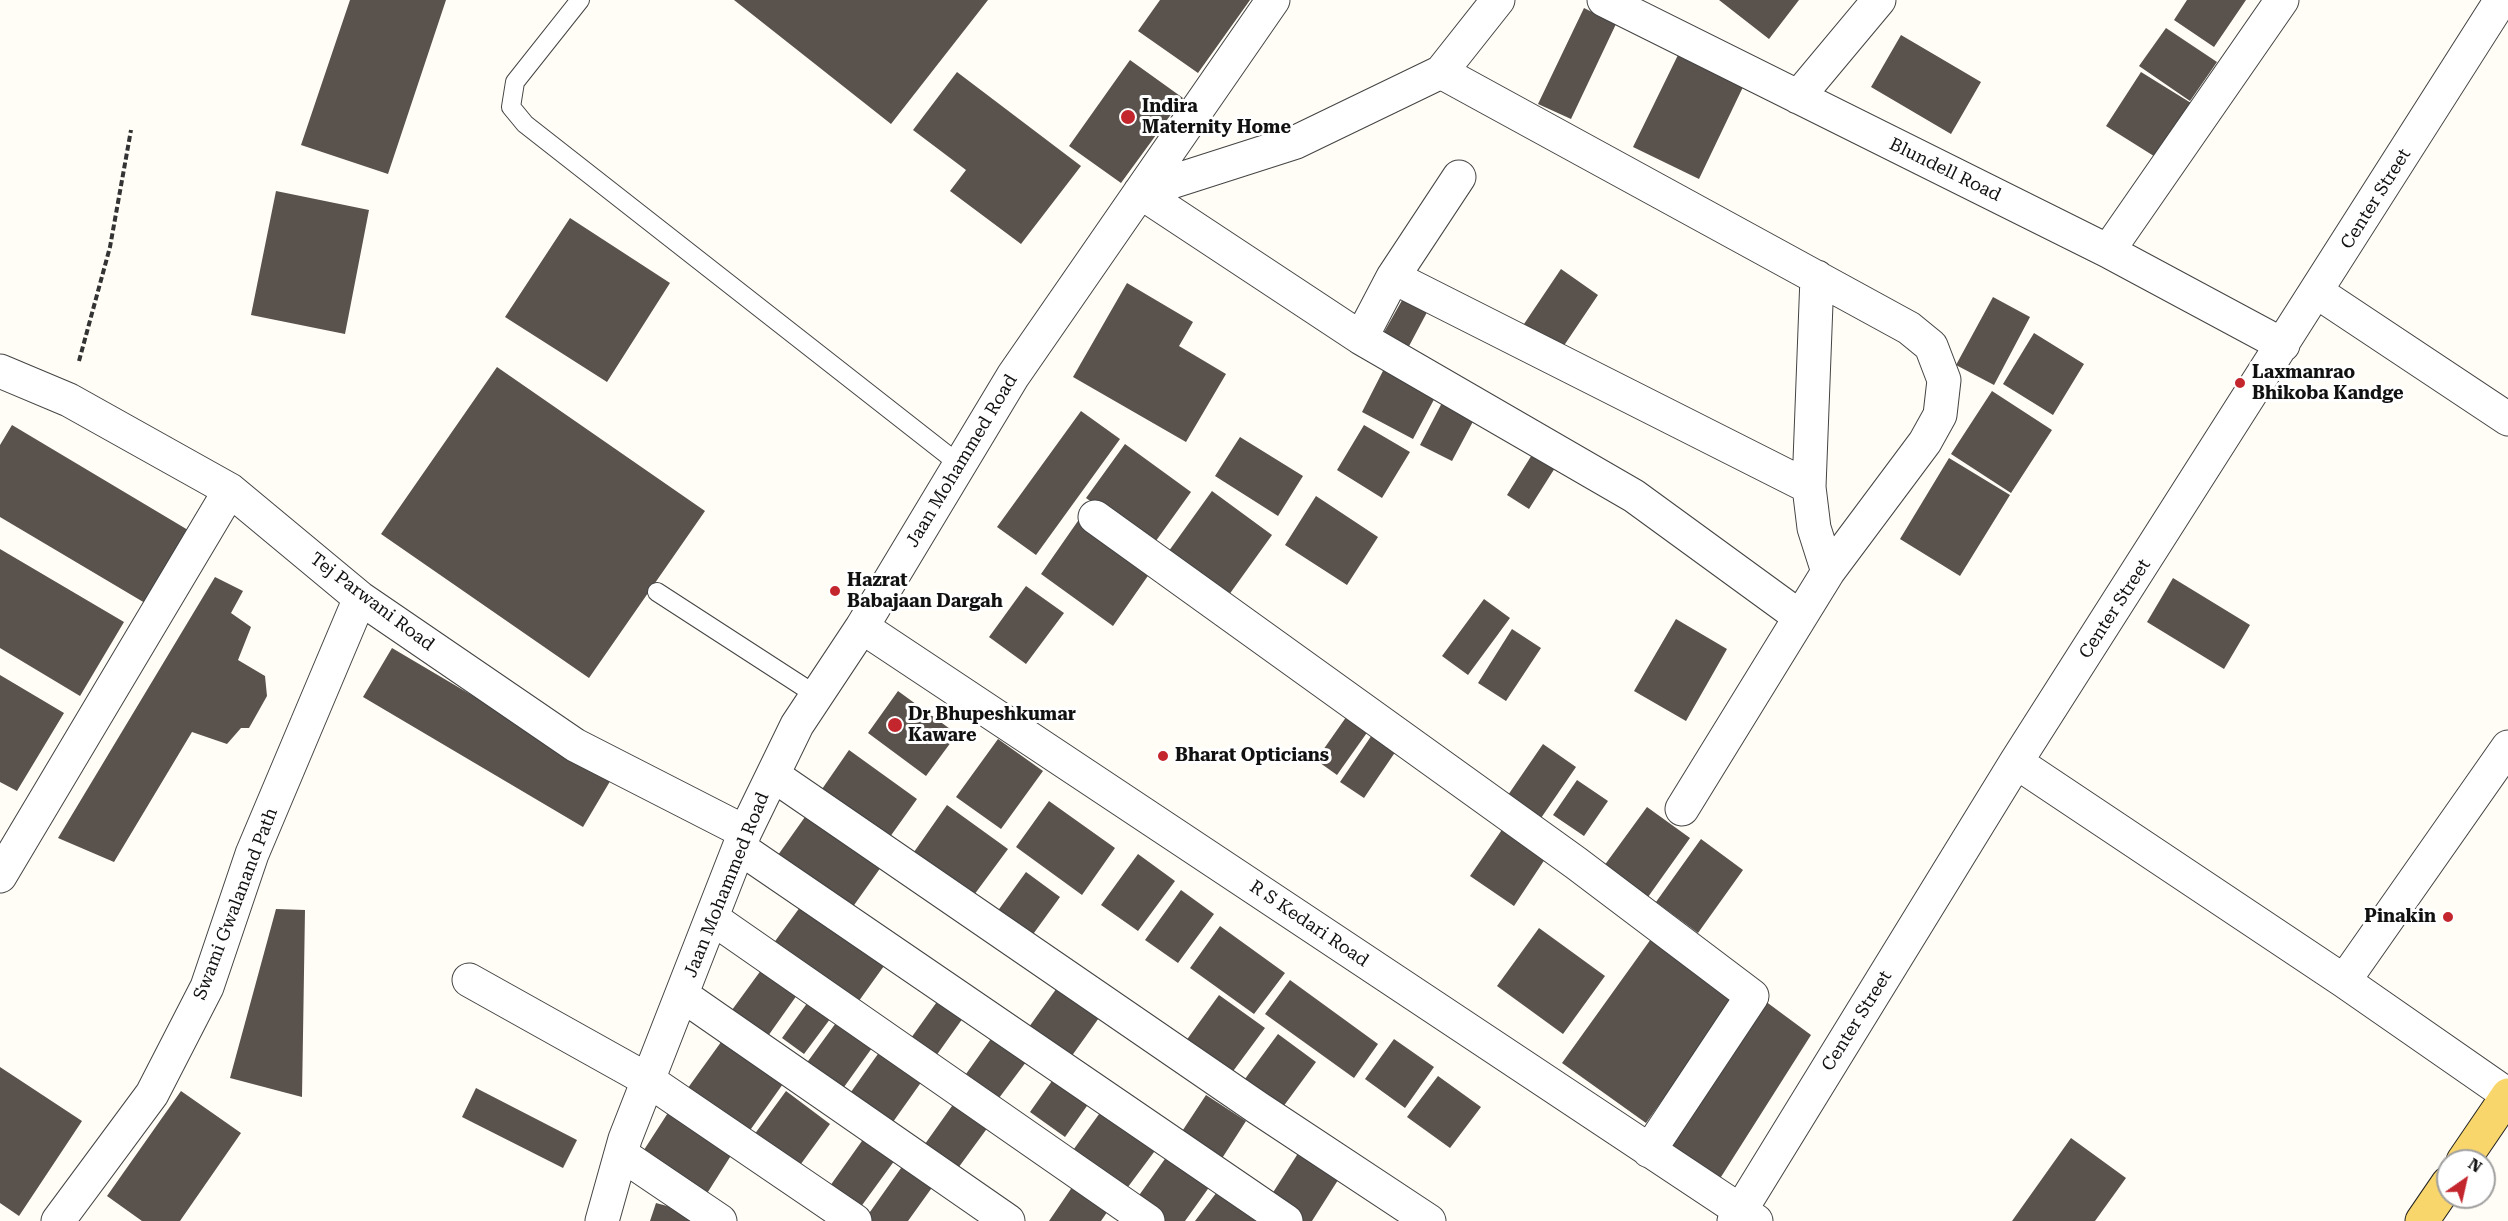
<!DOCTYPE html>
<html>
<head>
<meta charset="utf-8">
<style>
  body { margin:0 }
  #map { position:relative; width:2508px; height:1221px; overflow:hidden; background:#fffdf5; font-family:"Roboto Serif",serif }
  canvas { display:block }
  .north { position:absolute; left:2436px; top:1149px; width:60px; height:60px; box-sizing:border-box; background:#fff; border:2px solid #a0a0a0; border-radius:50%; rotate:34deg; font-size:16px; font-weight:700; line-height:24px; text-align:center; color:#111 }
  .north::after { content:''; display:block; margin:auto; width:21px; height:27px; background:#c4262e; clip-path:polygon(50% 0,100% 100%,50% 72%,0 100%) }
</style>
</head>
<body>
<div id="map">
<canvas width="2508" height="1221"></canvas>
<div class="north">N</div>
</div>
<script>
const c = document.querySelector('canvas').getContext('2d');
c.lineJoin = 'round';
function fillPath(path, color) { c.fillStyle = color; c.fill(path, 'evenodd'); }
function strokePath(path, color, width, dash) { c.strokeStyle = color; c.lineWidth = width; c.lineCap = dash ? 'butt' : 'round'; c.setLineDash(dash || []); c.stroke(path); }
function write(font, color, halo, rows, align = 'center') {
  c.font = font + ' "Roboto Serif",serif'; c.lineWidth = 6; c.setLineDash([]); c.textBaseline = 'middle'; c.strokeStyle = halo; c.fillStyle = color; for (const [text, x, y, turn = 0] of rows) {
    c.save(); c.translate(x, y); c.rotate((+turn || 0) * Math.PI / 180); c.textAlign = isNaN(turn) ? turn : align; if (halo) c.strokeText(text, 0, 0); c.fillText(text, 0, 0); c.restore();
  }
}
fillPath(new Path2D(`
  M350 0H446L388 174 301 145Z
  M734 0H988L891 124Z
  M1160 0H1250L1198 73 1138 31Z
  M1719 0H1799L1769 39Z
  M2187 0H2246L2214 47 2174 20Z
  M1584 8 1616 24 1571 119 1538 104Z
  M2166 28 2217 62 2190 101 2139 66Z
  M1901 35 1981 82 1951 134 1871 87Z
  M1678 55 1743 87 1699 179 1633 147Z
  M1130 60 1183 98 1121 183 1069 146Z
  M957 72 1081 166 1021 244 950 191 966 170 913 130Z
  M2141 72 2191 103 2157 158 2106 126Z
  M276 191 369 210 345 334 251 315Z
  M570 218 670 283 607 382 505 317Z
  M1561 269 1598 295 1561 350 1524 324Z
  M1127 283 1193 322 1179 346 1226 374 1186 442 1073 377Z
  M1409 288 1433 301 1408 348 1383 334Z
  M1993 297 2030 317 1994 385 1956 365Z
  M2034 333 2084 364 2053 415 2003 384Z
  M1386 365 1438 392 1413 439 1362 412Z
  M497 367 705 511 589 678 381 534Z
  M1992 391 2052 430 2011 493 1951 454Z
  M1445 397 1477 414 1452 461 1420 445Z
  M1081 411 1120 439 1036 555 997 527Z
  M12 425 188 530 145 603 0 517V445Z
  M1364 425 1410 452 1382 498 1337 470Z
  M1240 437 1303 476 1278 516 1215 476Z
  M1125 444 1191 492 1153 545 1086 498Z
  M1538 445 1560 460 1529 509 1507 495Z
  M1949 458 2010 495 1960 576 1900 539Z
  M1212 491 1272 535 1226 599 1166 555Z
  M1316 496 1378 537 1347 585 1285 545Z
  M1080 518 1152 570 1113 626 1041 574Z
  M0 549 124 622 80 696 0 648Z
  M215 577 243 591 231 613 251 627 238 660 265 676 267 696 249 728H241L227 744 192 732 114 862 58 838Z
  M2173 578 2250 625 2224 669 2147 622Z
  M1026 586 1064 613 1026 664 989 637Z
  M1484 599 1510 618 1468 675 1442 656Z
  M1676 619 1727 649 1686 721 1634 691Z
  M1512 629 1541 648 1506 701 1478 683Z
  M392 648 612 778 583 827 363 697Z
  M0 675 64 713 17 791 0 782Z
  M898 691 957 734 926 776 868 733Z
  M1349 713 1371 727 1337 775 1316 760Z
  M1376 729 1400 745 1364 798 1340 782Z
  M998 739 1043 771 1001 829 956 797Z
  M1543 744 1576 767 1539 821 1506 798Z
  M849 750 917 799 887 841 820 792Z
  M1577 780 1608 801 1584 836 1553 815Z
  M1049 801 1115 848 1082 895 1016 847Z
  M947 805 1008 849 974 895 914 852Z
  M812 807 886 860 852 908 778 855Z
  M1647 807 1690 838 1648 897 1604 866Z
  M1508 821 1551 850 1514 906 1470 876Z
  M1701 839 1743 870 1698 933 1656 902Z
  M1138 854 1175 881 1138 931 1101 905Z
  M1026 872 1060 897 1031 937 997 912Z
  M1181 890 1214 914 1178 963 1145 940Z
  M806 899 889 959 856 1005 773 944Z
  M276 909 305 910 302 1097 230 1078Z
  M1220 926 1285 973 1254 1014 1190 968Z
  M1539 928 1605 976 1563 1034 1497 986Z
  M1656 932 1739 993 1646 1123 1562 1063Z
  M767 962 802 988 768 1036 732 1010Z
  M1290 980 1378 1044 1354 1078 1265 1014Z
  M1059 985 1101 1015 1066 1064 1024 1034Z
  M944 992 968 1011 931 1063 906 1045Z
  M813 995 836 1011 804 1054 782 1038Z
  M1219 995 1265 1028 1228 1078 1183 1045Z
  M1761 998 1811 1035 1714 1188 1666 1152Z
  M841 1016 877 1041 839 1094 803 1068Z
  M998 1029 1032 1054 999 1098 966 1074Z
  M729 1031 790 1074 746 1136 685 1092Z
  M1278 1034 1316 1062 1280 1111 1242 1083Z
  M1394 1039 1434 1067 1405 1108 1365 1079Z
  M885 1044 927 1074 888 1129 846 1099Z
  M0 1067 82 1121 19 1216 0 1203Z
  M1059 1071 1094 1096 1065 1137 1030 1112Z
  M1438 1076 1481 1107 1450 1148 1407 1117Z
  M476 1088 577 1140 563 1168 462 1117Z
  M181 1091 241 1133 180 1221H142L107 1196Z
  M786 1091 830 1124 798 1168 754 1135Z
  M1206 1095 1246 1121 1219 1163 1179 1136Z
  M957 1099 991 1123 953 1175 920 1151Z
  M673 1105 737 1146 706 1195 642 1153Z
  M1102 1110 1157 1148 1119 1199 1066 1160Z
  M869 1131 900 1153 860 1208 830 1186Z
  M2071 1138 2126 1178 2095 1221H2012Z
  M1304 1144 1345 1169 1312 1221H1291L1265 1205Z
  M1172 1149 1215 1179 1185 1221H1163L1135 1201Z
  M906 1161 936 1182 908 1221H868L865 1219Z
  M1077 1180 1112 1205 1101 1221H1049Z
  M1220 1188 1263 1221H1195Z
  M656 1203 711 1218 710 1221H650Z`), '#5a524d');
const lane = new Path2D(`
  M580 0 515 82 511 107 525 124 959 464
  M657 592 816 695`);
const street = new Path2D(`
  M1604 0 2108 251 2283 345
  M1441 72 1909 328 1931 346 1944 380 1940 415 1925 442 1828 572 1682 809
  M1798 97 1879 0
  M1140 192 1361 338 1634 496 1800 617
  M1140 192 1296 142 1441 72 1498 0
  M2108 251 2282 0
  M1393 277 1809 487
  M1817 277 1809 487 1814 528 1828 572
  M2317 292 2508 419
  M1361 338 1393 277 1459 177
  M0 371 69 400 230 490 360 598 575 745 745 832
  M1095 517 1576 863 1752 996 1649 1151
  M862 627 1756 1221
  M2016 762 2344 981 2508 1095
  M773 775 1258 1108 1429 1221
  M740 848 1286 1221
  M0 876 230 490
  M712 918 1148 1221
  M469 980 648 1080 855 1221
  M2344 981 2508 747
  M682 995 1008 1221
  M621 1154 720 1221
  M58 1221 152 1094 207 987 252 854 360 598
  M602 1221 625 1139 745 832 797 725 862 627 1013 376 1273 0
  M1734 1221 2016 762 2501 0`);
const primary = new Path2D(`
  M2463 1161 2508 1095
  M2422 1221 2448 1183`);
strokePath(lane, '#444', 20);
strokePath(street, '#444', 35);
strokePath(primary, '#222', 35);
strokePath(new Path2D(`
  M79 361 110 247 131 130`), '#333', 4, [6, 3]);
strokePath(lane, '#fff', 18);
strokePath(street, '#fff', 33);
strokePath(primary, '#f9d66b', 33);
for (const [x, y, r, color] of [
  [1128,117,8,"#c4262e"],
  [2240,383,6,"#c4262e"],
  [835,591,6,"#c4262e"],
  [895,725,8,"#c4262e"],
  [1163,756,6,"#c4262e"],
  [2448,917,6,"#c4262e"]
]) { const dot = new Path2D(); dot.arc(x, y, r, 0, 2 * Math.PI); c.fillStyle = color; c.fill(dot); strokePath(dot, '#fff', 2); }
write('bold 18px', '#111', '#fff', [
  ["Indira",1142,107],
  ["Maternity Home",1142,128],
  ["Laxmanrao",2252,373],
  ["Bhikoba Kandge",2252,394],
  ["Hazrat",847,581],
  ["Babajaan Dargah",847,602],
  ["Dr Bhupeshkumar",908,715],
  ["Kaware",908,736],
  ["Bharat Opticians",1175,756],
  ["Pinakin",2436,917,"right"]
], 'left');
write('18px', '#111', '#fff', [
  ["Blundell Road",1945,170,26],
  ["Center Street",2376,199,-58],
  ["Jaan Mohammed Road",962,461,-59],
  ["Tej Parwani Road",372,602,37],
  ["Center Street",2115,609,-57],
  ["Jaan Mohammed Road",727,885,-68],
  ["Swami Gwalanand Path",236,904,-69],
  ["R S Kedari Road",1309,924,34],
  ["Center Street",1857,1021,-58]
]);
</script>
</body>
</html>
